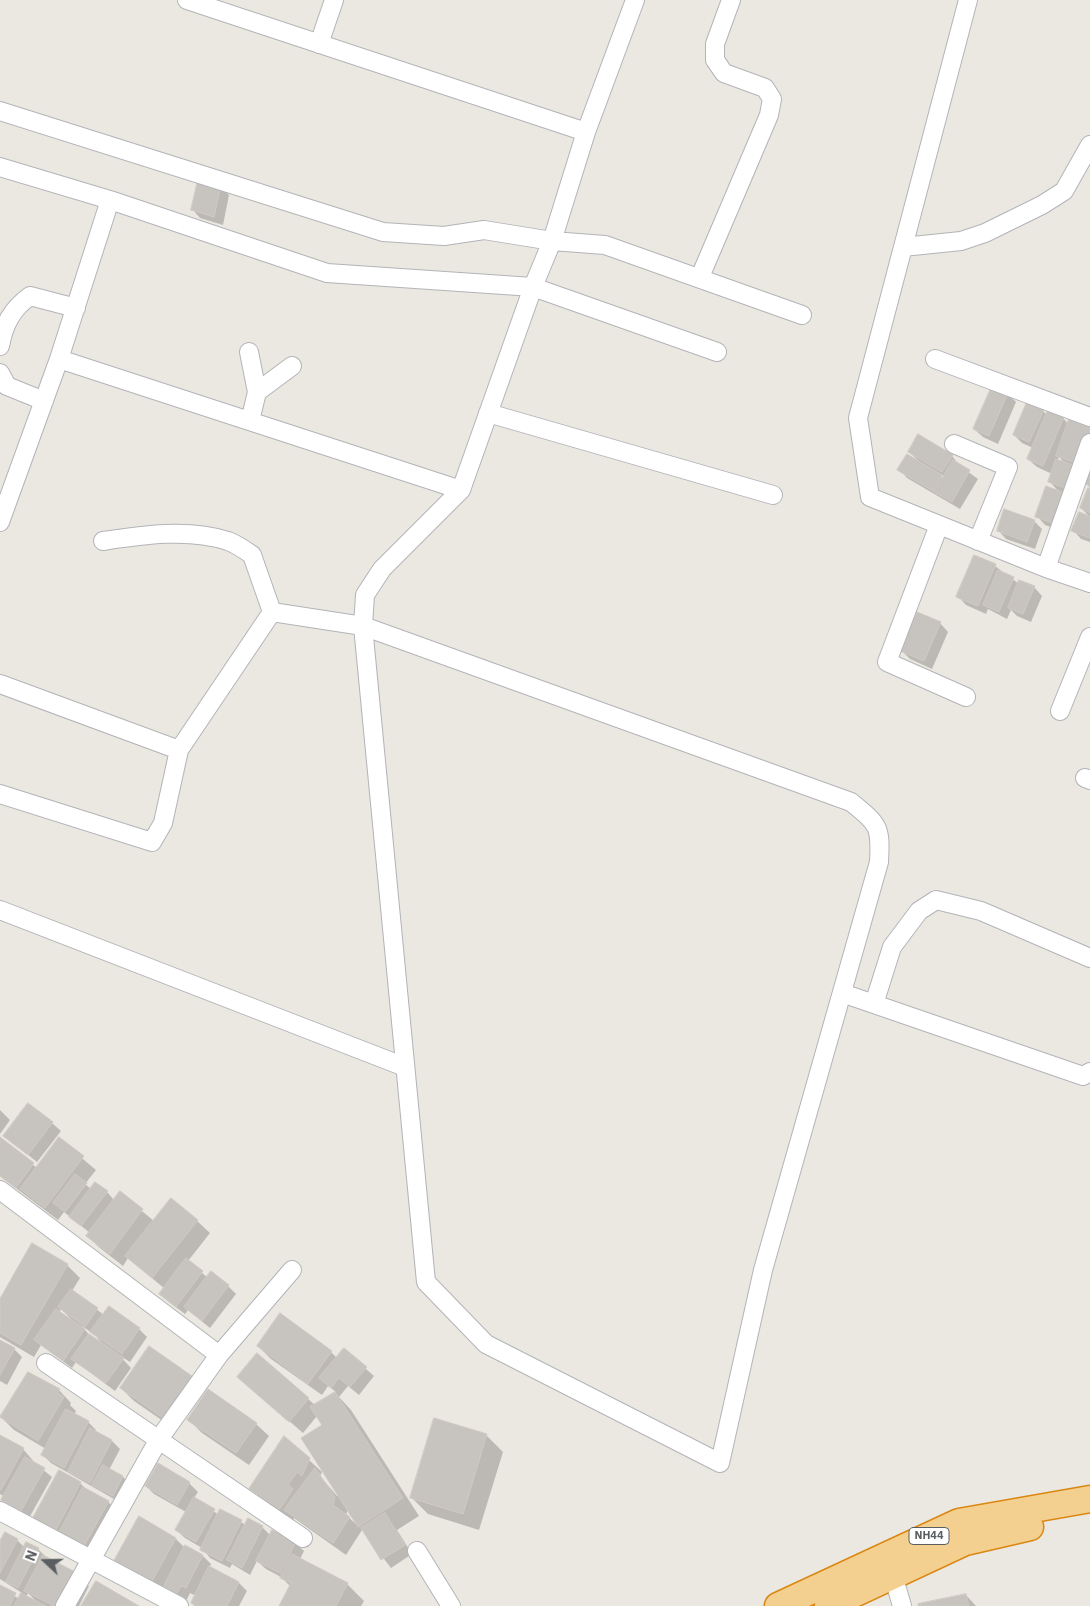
<!DOCTYPE html>
<html>
<head>
<meta charset="utf-8">
<style>
  body { margin:0 }
  #map { position:relative; width:1090px; height:1606px; overflow:hidden; background:#ebe8e1; font-family:"IBM Plex Sans",sans-serif }
  canvas { display:block }
  .north { position:absolute; left:20px; top:1536px; width:50px; height:50px; -webkit-text-stroke:4px #fff; paint-order:stroke; rotate:291deg; font-size:14px; font-weight:700; line-height:20px; text-align:center; color:#5a5e61 }
  .north::after { content:''; display:block; margin:auto; width:18px; height:22px; background:#5a5e61; clip-path:polygon(50% 0,100% 100%,50% 72%,0 100%) }
</style>
</head>
<body>
<div id="map">
<canvas width="1090" height="1606"></canvas>
<div class="north">N</div>
</div>
<script>
const c = document.querySelector('canvas').getContext('2d');
c.lineJoin = 'round';
function fillPath(path, color) { c.fillStyle = color; c.fill(path, 'evenodd'); }
function strokePath(path, color, width, dash) { c.strokeStyle = color; c.lineWidth = width; c.lineCap = dash ? 'butt' : 'round'; c.setLineDash(dash || []); c.stroke(path); }
function write(font, color, halo, rows, align = 'center') {
  c.font = font + ' "IBM Plex Sans",sans-serif'; c.lineWidth = 5; c.setLineDash([]); c.textBaseline = 'middle'; c.strokeStyle = halo; c.fillStyle = color; for (const [text, x, y, turn = 0] of rows) {
    c.save(); c.translate(x, y); c.rotate((+turn || 0) * Math.PI / 180); c.textAlign = isNaN(turn) ? turn : align; if (halo) c.strokeText(text, 0, 0); c.fillText(text, 0, 0); c.restore();
  }
}
fillPath(new Path2D(`
  M220 186 229 195 223 225 200 218 192 209Z
  M1008 394 1016 402 998 444 983 437 974 429Z
  M1043 411 1047 415 1063 418 1068 424 1090 425V488L1085 482 1067 493 1078 504 1067 533 1045 525 1037 516 1060 493 1050 482 1052 474 1037 467 1028 459 1033 448 1022 443 1014 435ZM1059 457 1065 463 1057 461Z
  M909 452 952 456 960 466 978 479 960 509 907 478 899 469 921 463ZM938 473 944 476V480Z
  M1090 490V517L1081 508Z
  M1090 517V542L1081 539 1073 530Z
  M1034 521 1042 529 1035 549 1006 539 998 530Z
  M995 566 1019 584 1034 587 1042 596 1031 622 1017 616 1011 610 1007 619 988 609 986 614 966 605 958 596Z
  M940 623 948 632 932 669 910 659 902 651Z
  M0 1110 10 1120 0 1134Z
  M52 1123 61 1131 37 1162 5 1136Z
  M0 1139 37 1168 59 1139 96 1170 85 1184 91 1189 107 1192 114 1200 120 1193 154 1221H197L210 1233 188 1261 208 1278 228 1286 236 1294 210 1328 188 1310 185 1314 169 1302 161 1294 165 1289 128 1258 123 1266 100 1248 87 1236 90 1233 64 1212 58 1220 0 1176Z
  M67 1265 80 1278 72 1291 104 1315 139 1329 147 1337 130 1362 119 1355 131 1368 115 1391 76 1362 72 1368 41 1345 34 1357 0 1337V1301ZM61 1309 71 1319 70 1320 59 1313ZM82 1326 95 1335 103 1345 90 1336Z
  M0 1342 14 1349 22 1357 7 1385 0 1381Z
  M258 1346 331 1352 337 1358 344 1350 374 1376 359 1395 348 1386 339 1397 351 1410 419 1516 397 1530 412 1554 391 1568 362 1530 346 1555 294 1518 293 1521 263 1501 251 1489 285 1438 322 1472 320 1476 337 1496 338 1495 323 1426 317 1416 303 1433 252 1389 257 1355 315 1405 336 1392 328 1386 322 1395 271 1359ZM348 1509 356 1523V1524L346 1515Z
  M149 1348 191 1377 204 1390 176 1430 134 1401 121 1388Z
  M36 1376 59 1390 71 1403 70 1405 76 1411 74 1415 88 1422 96 1430 95 1432 112 1441 120 1449 109 1470 123 1477 131 1485 121 1503 51 1463 43 1455 46 1449 14 1430 1 1417Z
  M189 1420 256 1424 269 1436 249 1465 202 1433Z
  M486 1435 503 1452 479 1530 428 1514 411 1497Z
  M0 1436 23 1449 35 1463 52 1477 29 1518 11 1508 3 1500 5 1497 0 1494Z
  M158 1465 189 1483 198 1492 194 1498 219 1515 221 1511 246 1525 262 1527 270 1535 296 1543 304 1551 300 1559 347 1584 364 1601 361 1606H280L290 1586 281 1577 266 1569 257 1561 250 1575 232 1564 230 1568 210 1558 202 1548 185 1538 176 1530 186 1512 154 1494 146 1486Z
  M79 1482 89 1492 108 1502 121 1514 97 1558 48 1530 35 1517Z
  M176 1539 185 1548 203 1556 211 1564 209 1568 239 1583 247 1591 239 1606H195L192 1603 196 1596 190 1593 184 1605 128 1574 115 1561Z
  M17 1540 25 1548 38 1549 46 1557 76 1574 89 1586 79 1606H0V1586L19 1599 22 1593 0 1579V1544ZM28 1593 38 1603 26 1597Z
  M966 1595 976 1606H919Z`), '#0003');
const building = new Path2D(`
  M198 180 221 185 214 217 191 210Z
  M992 386 1008 393 989 436 973 429Z
  M1027 402 1044 410 1029 442 1013 435Z
  M1048 410 1064 417 1043 466 1027 459Z
  M1070 416 1090 423V433L1079 464 1056 456Z
  M918 434 953 455 942 472 908 452Z
  M907 454 942 475 933 491 897 470Z
  M1056 459 1079 467 1071 490 1048 482Z
  M953 460 970 470 952 502 934 492Z
  M1090 468V486L1084 483Z
  M1046 486 1070 495 1059 525 1035 517Z
  M1088 488 1090 489V513L1080 508Z
  M1004 509 1035 520 1027 542 997 531Z
  M1079 512 1090 516V538L1071 531Z
  M974 555 996 564 978 606 956 597Z
  M998 570 1014 577 999 612 983 605Z
  M1019 580 1035 586 1023 614 1008 608Z
  M917 612 941 622 924 661 900 651Z
  M28 1103 53 1122 28 1155 3 1136Z
  M0 1137 34 1163 16 1188 0 1176Z
  M59 1137 84 1156 45 1208 20 1189Z
  M75 1174 87 1183 65 1212 53 1203Z
  M95 1182 108 1191 81 1226 69 1217Z
  M120 1191 143 1209 110 1254 86 1236Z
  M171 1198 198 1220 152 1278 125 1256Z
  M32 1243 68 1264 21 1345 0 1333V1299Z
  M186 1258 203 1271 176 1307 159 1294Z
  M211 1271 229 1285 202 1321 184 1307Z
  M71 1289 98 1308 85 1327 58 1307Z
  M109 1306 140 1328 122 1354 90 1332Z
  M56 1309 85 1329 63 1361 34 1340Z
  M280 1313 332 1351 308 1384 257 1346Z
  M89 1334 124 1358 106 1383 71 1359Z
  M0 1340 15 1348 0 1375Z
  M149 1346 192 1376 163 1418 120 1388Z
  M344 1348 367 1367 350 1387 339 1378 331 1388 319 1378Z
  M257 1353 309 1398 289 1422 237 1377Z
  M28 1372 60 1389 57 1393 64 1397 38 1441 0 1417Z
  M208 1389 257 1423 236 1453 187 1420Z
  M335 1392 403 1498 358 1527 301 1438 322 1425 310 1407Z
  M66 1409 89 1421 64 1468 41 1455Z
  M434 1418 487 1434 463 1514 410 1498Z
  M90 1428 112 1440 90 1483 68 1472Z
  M0 1435 24 1448 1 1490H0Z
  M284 1436 310 1458 302 1476 297 1472 288 1485 293 1489 280 1509 249 1489Z
  M25 1457 45 1468 21 1511 1 1500Z
  M158 1463 190 1482 177 1505 145 1486Z
  M103 1465 123 1476 113 1496 92 1485Z
  M315 1468 335 1497 333 1505 350 1517 333 1543 284 1510Z
  M59 1470 81 1482 56 1530 33 1518Z
  M83 1487 109 1501 84 1546 59 1533Z
  M194 1497 215 1509 196 1542 175 1530Z
  M220 1509 242 1520 222 1561 200 1550Z
  M385 1513 405 1545 381 1560 361 1528Z
  M139 1516 176 1538 151 1583 114 1561Z
  M248 1518 263 1526 242 1568 227 1560Z
  M272 1530 296 1542 280 1573 256 1561Z
  M5 1532 18 1539 0 1573V1541Z
  M26 1542 39 1548 18 1588 6 1582Z
  M185 1545 203 1555 186 1588 181 1586 175 1597 162 1590Z
  M292 1554 348 1583 336 1606H279L291 1583 280 1578Z
  M43 1555 77 1573 60 1606H54L24 1591Z
  M209 1566 239 1582 227 1606H196L191 1603Z
  M96 1581 139 1606H81Z
  M0 1585 16 1593 10 1606H0Z
  M21 1593 46 1606H14Z
  M966 1594 969 1606H918V1604Z`);
fillPath(building, '#c7c3be');
strokePath(building, '#cfc9c0', 1);
const minor = new Path2D(`
  M187 0 586 132
  M968 0 858 418 870 497 1046 568 1090 583
  M319 44 334 0
  M0 111 383 232 444 236 484 230 552 241 605 245 802 315
  M0 167 110 200 327 273 533 287 717 352
  M903 247 961 241 985 233 1042 205 1064 191 1090 145
  M700 277 769 115 772 99 765 88 724 73 715 60V44L731 0
  M0 346C4 324 12 309 30 296L76 308
  M249 352 257 392 250 421
  M59 359 461 490
  M935 359 1090 417
  M0 373 7 386 44 401
  M257 392 292 366
  M488 413 773 495
  M954 444 1008 467 978 541
  M0 522 59 359 110 200
  M939 525 887 662 966 697
  M103 541C142 535 189 528 228 541 236 544 245 550 252 555L272 612 363 626 851 802C879 825 881 826 879 862L763 1270 720 1463 486 1344 426 1282 363 626 365 595 382 569 461 490 533 287 552 241 586 132 635 0
  M1046 568 1090 443
  M0 684 179 750 272 612
  M1060 711 1090 637
  M1085 778 1090 780
  M0 794 152 842 163 823 179 750
  M0 910 405 1067
  M842 993 1083 1076 1090 1072
  M874 1004 892 947 919 911 936 900 981 911 1090 958
  M0 1190 219 1355
  M46 1363 303 1538
  M0 1511 179 1606
  M417 1551 451 1606
  M893 1575 902 1606
  M65 1606 159 1439 219 1355 292 1270`);
const highway = new Path2D(`
  M778 1606 959 1522 1090 1499
  M828 1606 965 1542 1030 1527`);
strokePath(minor, '#b2b4b8', 20);
strokePath(highway, '#da8712', 29);
strokePath(minor, '#fff', 18);
strokePath(highway, '#f4d090', 26);
for (const [x, y, w] of [
  [929,1536,40]
]) { const box = new Path2D(); box.roundRect(x - w / 2, y - 8.5, w, 17, 4); c.fillStyle = '#fff'; c.fill(box); strokePath(box, '#5a5e61', 1); }
write('bold 11px', '#5a5e61', null, [
  ["NH44",929,1536]
]);
</script>
</body>
</html>
